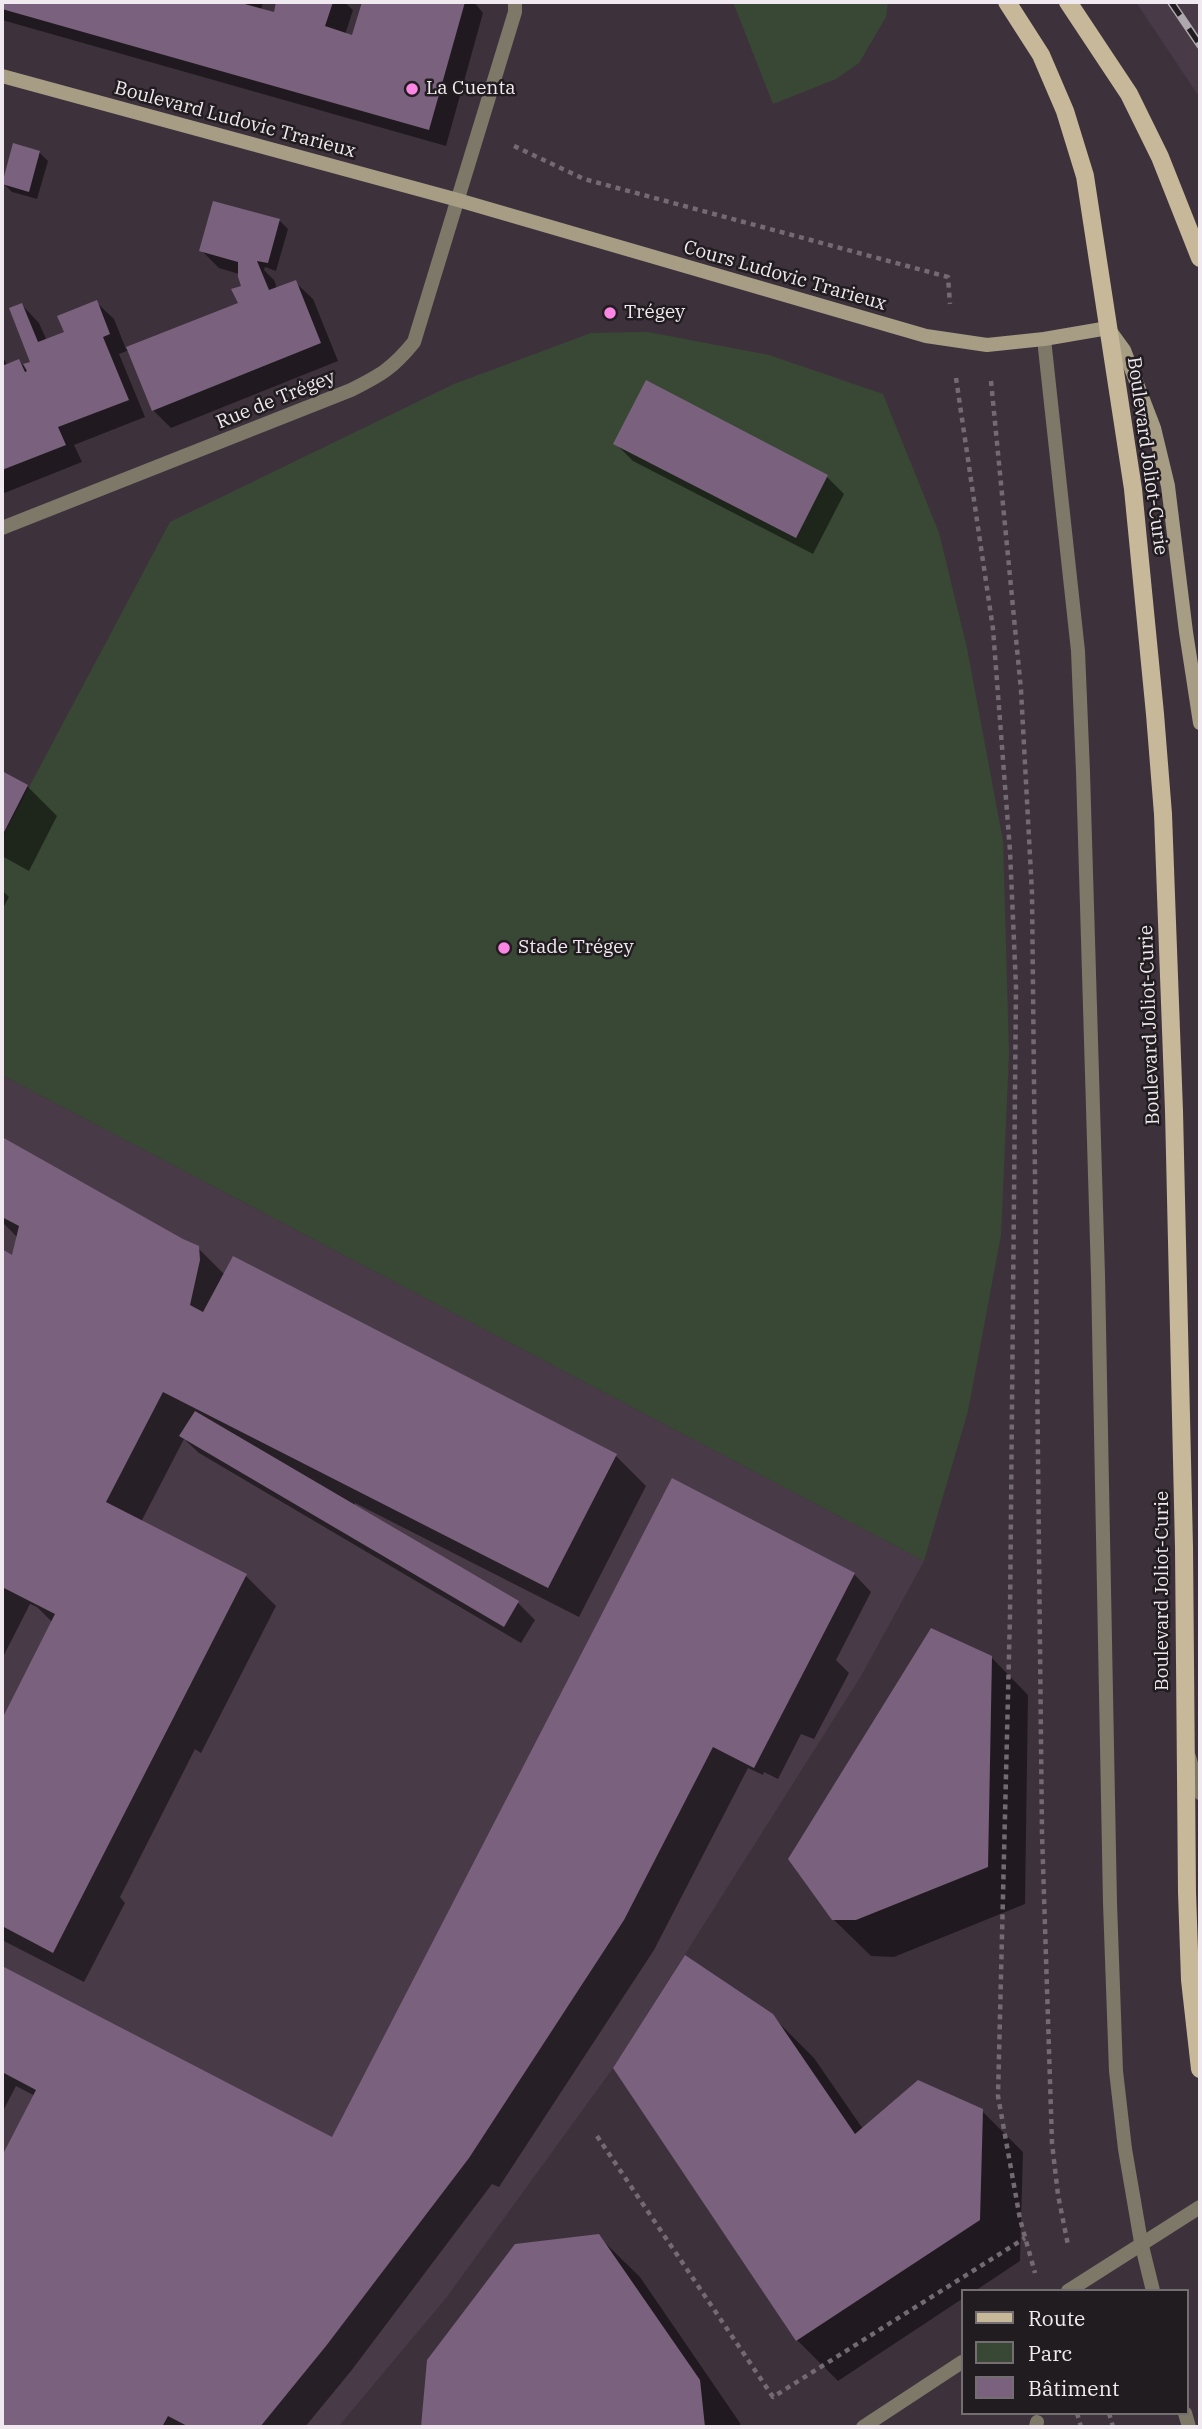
<!DOCTYPE html>
<html>
<head>
<meta charset="utf-8">
<style>
  body { margin:0 }
  #map { position:relative; width:1202px; height:2429px; overflow:hidden; background:#3d323c; font-family:"IBM Plex Serif",serif }
  canvas { display:block }
  .frame { position:absolute; inset:0; border:4px solid #f0e9ef; pointer-events:none }
  .legend { position:absolute; left:961px; top:2289px; width:228px; height:126px; box-sizing:border-box; background:#211c20; border:2px solid #746e73; margin:0; padding:9px 12px; list-style:none; font-size:21px; color:#f0e9ef }
  .legend li { display:flex; align-items:center; gap:14px; height:35px }
  .legend b { width:35px; border:2px solid #746e73 }
</style>
</head>
<body>
<div id="map">
<canvas width="1202" height="2429"></canvas>
<div class="frame"></div>
<ul class="legend">
<li><b style="height:9px;background:#c6b899"></b>Route</li>
<li><b style="height:19px;background:#394834"></b>Parc</li>
<li><b style="height:19px;background:#7a617d"></b>Bâtiment</li>
</ul>
</div>
<script>
const c = document.querySelector('canvas').getContext('2d');
c.lineJoin = 'round';
function fillPath(path, color) { c.fillStyle = color; c.fill(path, 'evenodd'); }
function strokePath(path, color, width, dash) { c.strokeStyle = color; c.lineWidth = width; c.lineCap = dash ? 'butt' : 'round'; c.setLineDash(dash || []); c.stroke(path); }
function write(font, color, halo, rows, align = 'center') {
  c.font = font + ' "IBM Plex Serif",serif'; c.lineWidth = 5; c.setLineDash([]); c.textBaseline = 'middle'; c.strokeStyle = halo; c.fillStyle = color; for (const [text, x, y, turn = 0] of rows) {
    c.save(); c.translate(x, y); c.rotate((+turn || 0) * Math.PI / 180); c.textAlign = isNaN(turn) ? turn : align; if (halo) c.strokeText(text, 0, 0); c.fillText(text, 0, 0); c.restore();
  }
}
fillPath(new Path2D(`
  M1136 2H1200V98Z
  M2 1075 924 1561 861 1676 613 2068 446 2298 338 2427H2Z`), '#493a48');
fillPath(new Path2D(`
  M733 2H888L886 17 859 63 836 79 773 104Z
  M648 332 769 355 883 394 939 533 967 648 1003 841 1009 1054 1001 1235 968 1411 924 1561 2 1075V838L170 522 454 384 591 333Z`), '#394834');
fillPath(new Path2D(`
  M2 2H263L261 10 275 14 278 2H344L353 10 345 35 353 37 364 2H474L483 13 446 146 2 20Z
  M39 152 48 161 37 199 12 192 3 183Z
  M280 221 288 229 276 271 265 267 264 270 274 280 277 288 295 282 313 299 338 361 171 428 153 410 129 350 119 354 145 417 74 445 82 462 2 494V354L7 366 19 361 24 366 33 363 22 305 39 323 47 341 66 333 96 302 114 319 126 349 240 304 244 288 239 274 219 268 201 250Z
  M615 443 827 477 844 494 813 554 633 461Z
  M2 773 27 786 57 816 29 871 2 856Z
  M2 890 9 897 2 910Z
  M2 1139 182 1241 198 1248 225 1275 616 1456 646 1486 579 1617 355 1503 354 1506 518 1603 535 1620 521 1643 199 1453 184 1439 141 1522 246 1576 276 1606 201 1753 195 1749 120 1897 125 1903 84 1982 2 1940V1721L53 1623 37 1607 30 1604 2 1659V1251L13 1257 18 1238 2 1222Z
  M854 1574 871 1592 836 1660 849 1673 814 1739 801 1734 778 1779 764 1772 763 1775 748 1768 654 1950 499 2187 492 2184 351 2371 305 2427H2V2160L35 2096 16 2086 2 2113V1968L333 2139Z
  M991 1657 1028 1695 1025 1904 894 1957 871 1956 833 1919Z
  M772 2016 814 2058 863 2129 982 2111 1023 2152 1020 2261 975 2291H962V2299L838 2381 797 2340 615 2068Z
  M598 2236 640 2277 740 2423 741 2427H423L428 2361Z`), '#0007');
fillPath(new Path2D(`
  M2 2H242L241 3 274 12 276 2H333L325 26 352 35 362 2H465L429 130 2 9Z
  M13 143 40 151 29 192 2 184Z
  M213 201 280 219 268 263 257 261 269 290 296 280 321 343 152 411 126 347 238 303 231 289 241 286 238 277V262L199 251Z
  M97 300 110 334 103 337 129 400 58 427 66 445 2 470V366L19 359 25 372 27 371 23 364 30 362 9 308 22 303 38 342 64 332 57 316Z
  M646 380 828 475 796 538 613 444Z
  M2 771 28 785 2 836Z
  M2 1137 183 1239 199 1246 200 1260 190 1305 203 1312 233 1256 617 1454 548 1588 163 1392 106 1502 247 1574 53 1953 2 1926V1719L55 1614 2 1587V1249L12 1255 19 1226 2 1217Z
  M195 1411 519 1601 504 1627 179 1436Z
  M672 1478 855 1573 754 1768 713 1747 624 1920 469 2158 326 2346 260 2427H189L168 2416 162 2427H2V2156L36 2090 2 2072V1966L332 2137Z
  M931 1628 992 1656 988 1867 856 1920H832L788 1859Z
  M685 1955 773 2014 855 2134 918 2080 983 2109 980 2220 796 2341 613 2068Z
  M599 2234 700 2380 705 2427H421L427 2360 515 2244Z`), '#7a617d');
strokePath(new Path2D(`
  M514 146 584 179 948 277 950 304
  M956 378 993 629 1010 851 1016 987 1010 1615 998 2096 1020 2219 1035 2273
  M991 381 1021 690 1032 893 1042 1834 1052 2143 1058 2195 1068 2245
  M597 2136 773 2397 1025 2238
  M1077 2413 1081 2427
  M1109 2413 1113 2427`), '#746a73', 4.5, [5, 5]);
strokePath(new Path2D(`
  M1044 339 1078 651 1083 772 1098 1275 1110 1903 1116 2071 1125 2149 1141 2242 1153 2291
  M1185 2413 1189 2427`), '#7e7869', 14);
strokePath(new Path2D(`
  M2 528 351 390C381 375 393 368 414 342L515 12V2
  M1189 1757 1200 1793
  M1068 2291 1200 2207
  M863 2427 962 2362
  M1036 2427 1037 2422`), '#7e7869', 14);
strokePath(new Path2D(`
  M2 76 458 200 926 336 987 345 1044 339 1108 328 1124 350 1154 428 1168 486 1186 632 1200 723`), '#a79c84', 14);
strokePath(new Path2D(`
  M1007 2 1041 55 1065 111 1085 176 1133 489 1155 714 1163 814 1174 1111 1184 1547 1187 1892 1190 1980 1200 2069
  M1068 2 1129 94 1160 157 1200 258`), '#c6b899', 18);
const rail = new Path2D(`
  M1171 2 1200 45`);
strokePath(rail, '#afa7ae', 8);
strokePath(rail, '#211c20', 5, [16]);
for (const [x, y, r, color] of [
  [412,89,7,"#fc86e4"],
  [610,313,7,"#fc86e4"],
  [504,948,7,"#fc86e4"]
]) { const dot = new Path2D(); dot.arc(x, y, r, 0, 2 * Math.PI); c.fillStyle = color; c.fill(dot); strokePath(dot, '#211c20', 2.5); }
write('19px', '#f0e9ef', '#211c20', [
  ["La Cuenta",426,89],
  ["Trégey",624,313],
  ["Stade Trégey",518,948]
], 'left');
write('19px', '#f0e9ef', '#211c20', [
  ["Boulevard Ludovic Trarieux",235,120,15],
  ["Cours Ludovic Trarieux",785,276,16],
  ["Rue de Trégey",276,400,-22],
  ["Boulevard Joliot-Curie",1147,456,82],
  ["Boulevard Joliot-Curie",1150,1025,-92],
  ["Boulevard Joliot-Curie",1163,1591,-90]
]);
</script>
</body>
</html>
